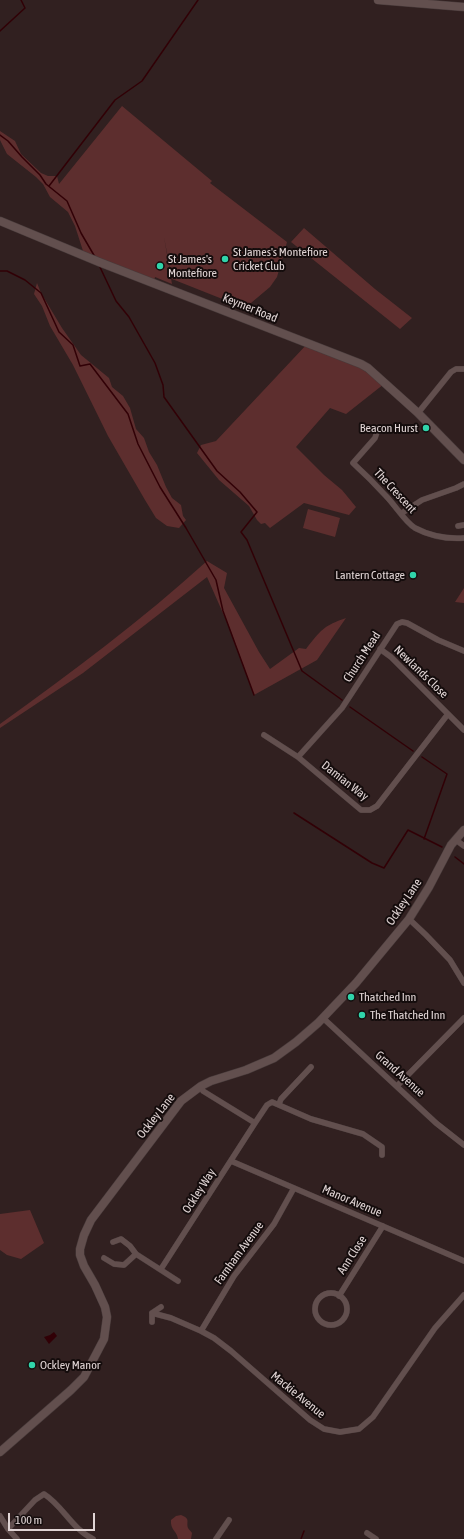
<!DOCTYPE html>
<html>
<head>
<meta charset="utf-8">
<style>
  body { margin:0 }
  #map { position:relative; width:464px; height:1539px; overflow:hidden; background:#312020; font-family:"Asap Condensed",sans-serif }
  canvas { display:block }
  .scale { position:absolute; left:8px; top:1513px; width:87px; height:18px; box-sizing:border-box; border:2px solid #e1d5d5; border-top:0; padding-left:5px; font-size:12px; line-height:14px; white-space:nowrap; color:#e1d5d5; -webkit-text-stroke:3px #140c0c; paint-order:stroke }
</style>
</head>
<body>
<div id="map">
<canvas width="464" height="1539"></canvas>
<div class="scale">100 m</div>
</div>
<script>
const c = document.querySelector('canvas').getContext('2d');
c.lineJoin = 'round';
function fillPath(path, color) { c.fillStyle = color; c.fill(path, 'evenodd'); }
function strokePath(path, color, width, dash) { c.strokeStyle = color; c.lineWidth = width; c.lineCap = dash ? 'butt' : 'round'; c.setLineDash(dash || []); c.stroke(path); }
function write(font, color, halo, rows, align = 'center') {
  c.font = font + ' "Asap Condensed",sans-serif'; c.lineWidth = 4; c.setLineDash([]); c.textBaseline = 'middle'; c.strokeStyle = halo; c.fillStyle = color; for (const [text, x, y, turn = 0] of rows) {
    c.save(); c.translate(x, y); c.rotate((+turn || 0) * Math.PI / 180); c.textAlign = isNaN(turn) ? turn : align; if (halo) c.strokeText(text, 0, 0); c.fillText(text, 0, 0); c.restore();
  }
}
fillPath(new Path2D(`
  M122 106 212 181 210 183 287 242 277 277 270 287 245 308 172 279 164 237 172 284 155 277 154 281 83 251 75 226 68 212 50 197 43 184 36 177 7 154 0 140V131L15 141 21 154 41 173 48 176H57L59 184Z
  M304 228 375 289 412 318 400 329 291 242Z
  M37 283 41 293 62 328 81 355 109 378 112 387 123 396 130 408 136 429 144 438 149 452 157 465 166 487 172 498 181 505 183 516 186 520 179 528 167 526 156 518 145 500 108 436 73 365 50 326 42 306 34 294Z
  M308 343 345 357 384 384 346 414 330 408 296 447 324 475 342 490 356 507 349 515 304 503 270 528 265 523 261 524 257 520 249 506 219 480 197 453 201 445 216 441Z
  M308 509 340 518 335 537 303 528Z
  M207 561 227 573 224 588 259 652 270 669 299 648 306 649C321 630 323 626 346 618L317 660 254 695 230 629 207 577 83 673 0 728V724C71 673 142 620 207 561Z
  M464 588V603L455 602Z
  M30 1210 44 1243 21 1259 7 1255 0 1250V1214Z
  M181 1515C191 1519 186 1521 188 1528 189 1530 191 1531 192 1533L191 1539H178C177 1531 170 1530 171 1520L176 1516Z`), '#5d2e2e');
fillPath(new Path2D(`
  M54 1332 57 1336 49 1344 44 1337 50 1335Z`), '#310006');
strokePath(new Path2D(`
  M0 31 25 8 21 0
  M0 135 8 141 22 157 40 175 46 184 67 201 81 233 95 257
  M49 186 115 100 142 81 198 0
  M99 265 116 301 129 317 155 363 163 385 164 397 217 471 240 492 257 512 241 532 247 540 302 671 342 700
  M0 271H7L25 280 41 293 59 332 73 345 80 366 90 364 128 414 138 444 160 487 186 528 216 580 223 611 254 695
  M350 707 413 751
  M422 757 447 774 424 839
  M294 813 372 863 384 868 408 830 442 847
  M455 857 464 864
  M301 1539 304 1531`), '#310006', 1.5);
const street = new Path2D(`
  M418 413 451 372 456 369H464
  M378 429 375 438 353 463C364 473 375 484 386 496 395 505 405 522 415 528 430 536 448 539 464 538
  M402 513 422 500 456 488 464 484
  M458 526 464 525
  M380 649 391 657 464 730
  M264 735 298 757 361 810H370L377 806 448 714
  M298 757 342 708 397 624 402 622 407 623 438 640 464 651
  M456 840 464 846
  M409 919 426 935 450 960 464 983
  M323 1018 436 1123 464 1145
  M201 1086 203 1091 255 1123
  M397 1086 464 1018
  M279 1104 281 1099 311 1067
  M231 1161 464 1261
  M113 1242 121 1239 130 1246 136 1254 178 1281
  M104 1258 114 1264 124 1265 136 1254
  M161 1269 255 1123 267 1105 272 1102 311 1119 363 1134 382 1147V1155
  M315 1309a16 16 0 1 1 32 0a16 16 0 1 1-32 0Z
  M339 1296 383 1226
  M152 1313 161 1307
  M152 1322V1313L171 1318 201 1331 214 1338 231 1351 310 1420 324 1429 340 1432 359 1429 373 1417 435 1328 464 1295
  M201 1331 234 1276 274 1224 294 1188
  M0 1516 8 1529 17 1539
  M8 1529 35 1500 44 1494C63 1506 72 1529 93 1539
  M367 1533 376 1539
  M216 1539 229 1520`);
const secondary = new Path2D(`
  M378 0 464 7
  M0 221 99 262 361 364 368 368 418 413 464 460
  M0 1452 71 1390 84 1377 104 1339 107 1317 105 1307 95 1285 84 1266 80 1255V1249L84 1235 91 1220 181 1101 201 1086 211 1081 246 1070 274 1058 296 1042 318 1023 356 983 409 919 429 887 451 845 464 830`);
strokePath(street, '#483b3b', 6);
strokePath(secondary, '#483b3b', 9);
strokePath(street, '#624f4e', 5.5);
strokePath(secondary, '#624f4e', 8);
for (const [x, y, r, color] of [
  [225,259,4,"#30d4aa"],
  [160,266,4,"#30d4aa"],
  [426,428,4,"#30d4aa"],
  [413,575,4,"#30d4aa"],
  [351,997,4,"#30d4aa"],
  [362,1015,4,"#30d4aa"],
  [32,1365,4,"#30d4aa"]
]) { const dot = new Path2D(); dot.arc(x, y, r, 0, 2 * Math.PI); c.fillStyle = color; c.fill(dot); strokePath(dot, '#140c0c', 1.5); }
write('12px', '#e1d5d5', '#140c0c', [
  ["St James's Montefiore",233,252],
  ["Cricket Club",233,266],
  ["St James's",168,259],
  ["Montefiore",168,273],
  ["Beacon Hurst",418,428,"right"],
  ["Lantern Cottage",405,575,"right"],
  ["Thatched Inn",359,997],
  ["The Thatched Inn",370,1015],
  ["Ockley Manor",40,1365]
], 'left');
write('12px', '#e1d5d5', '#140c0c', [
  ["Keymer Road",250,308,22],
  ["The Crescent",395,491,47],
  ["Church Mead",362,657,-57],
  ["Newlands Close",421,672,44],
  ["Damian Way",345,781,38],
  ["Ockley Lane",404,902,-56],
  ["Grand Avenue",400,1074,42],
  ["Ockley Lane",156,1116,-52],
  ["Ockley Way",199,1191,-57],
  ["Manor Avenue",352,1201,23],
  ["Farnham Avenue",239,1253,-54],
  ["Ann Close",352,1255,-57],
  ["Mackie Avenue",298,1395,39]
]);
</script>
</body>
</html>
